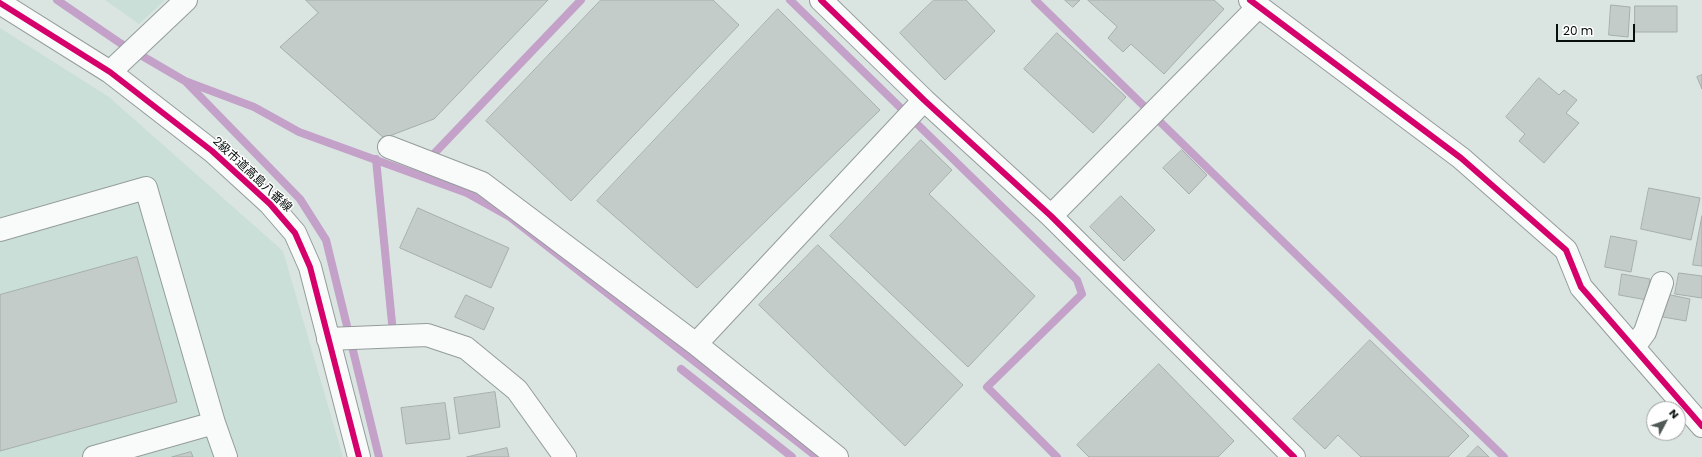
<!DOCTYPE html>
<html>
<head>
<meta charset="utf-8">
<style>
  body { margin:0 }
  #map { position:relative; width:1702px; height:457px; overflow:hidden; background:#dae5e2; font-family:Poppins,sans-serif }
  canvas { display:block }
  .north { position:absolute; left:1646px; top:401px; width:40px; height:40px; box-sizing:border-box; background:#fff; border:1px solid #9c9f9e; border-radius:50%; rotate:49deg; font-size:11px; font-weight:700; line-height:16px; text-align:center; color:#070e0c }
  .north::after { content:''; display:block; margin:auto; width:14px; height:18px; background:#515957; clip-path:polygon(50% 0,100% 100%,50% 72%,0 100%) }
  .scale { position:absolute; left:1556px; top:24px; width:79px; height:18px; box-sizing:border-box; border:2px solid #070e0c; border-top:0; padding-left:5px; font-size:12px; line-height:14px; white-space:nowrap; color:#070e0c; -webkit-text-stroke:3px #fff; paint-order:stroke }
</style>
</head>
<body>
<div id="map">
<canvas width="1702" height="457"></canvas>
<div class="north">N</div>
<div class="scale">20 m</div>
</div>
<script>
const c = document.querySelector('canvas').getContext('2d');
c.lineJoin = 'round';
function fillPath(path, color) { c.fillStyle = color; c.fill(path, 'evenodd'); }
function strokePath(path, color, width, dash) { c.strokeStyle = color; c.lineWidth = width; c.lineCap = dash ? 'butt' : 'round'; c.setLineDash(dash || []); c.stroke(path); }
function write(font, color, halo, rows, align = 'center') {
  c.font = font + ' Poppins,"Noto Sans JP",sans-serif'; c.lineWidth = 3; c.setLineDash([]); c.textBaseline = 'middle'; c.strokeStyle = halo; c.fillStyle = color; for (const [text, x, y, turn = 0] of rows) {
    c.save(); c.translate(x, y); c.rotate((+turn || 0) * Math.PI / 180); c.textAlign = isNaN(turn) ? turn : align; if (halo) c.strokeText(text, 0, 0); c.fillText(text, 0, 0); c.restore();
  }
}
fillPath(new Path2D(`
  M105 0H165L139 24Z
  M0 28 109 97 283 251 343 457H0Z`), '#cadfd8');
strokePath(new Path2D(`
  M57 0 120 43 185 81 254 107 299 132 467 193 510 217 817 457
  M790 0 1077 280 1082 294 987 387 1057 457
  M1035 0 1504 457
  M187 83 300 199 326 240 379 457
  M376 159 392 323
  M427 161 581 0
  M681 369 792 457`), '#c4a1c8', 8);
const building = new Path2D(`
  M306 0H548L434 119 384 138 280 47 318 13Z
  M601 0H713L739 25 571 201 486 121Z
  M934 0H966L995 31 945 80 900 33Z
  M1065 0H1080L1073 7Z
  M1088 0H1214L1224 9 1164 74 1131 44 1123 52 1108 38 1117 27Z
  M1611 5 1630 7 1628 37 1609 35Z
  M1635 6H1677V32H1635Z
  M778 9 880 110 697 288 597 201Z
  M1057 33 1126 97 1093 133 1024 69Z
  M1702 75V89L1697 77Z
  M1539 78 1559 95 1564 90 1577 100 1566 113 1579 123 1544 163 1519 141 1525 134 1506 117Z
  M921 140 952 170 929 194 1035 296 968 367 830 236Z
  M1182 150 1207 175 1189 194 1163 168Z
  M1649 188 1700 198 1691 240 1641 229Z
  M1121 196 1155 230 1124 261 1090 227Z
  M418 208 509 248 491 288 400 248Z
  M1702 216V266L1693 265Z
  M1611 236 1637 241 1631 272 1605 267Z
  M818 245 963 385 905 446 759 305Z
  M137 257 177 402 0 451V295Z
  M1679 273 1702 276V298L1675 294Z
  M1622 274 1650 279 1647 300 1619 295Z
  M1666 294 1690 299 1686 321 1663 317Z
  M466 295 494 308 484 330 455 317Z
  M1370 340 1469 436 1448 457H1361L1338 435 1325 449 1293 419Z
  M1159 364 1234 441 1218 457H1089L1077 445Z
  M495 392 500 427 459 434 454 398Z
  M445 403 450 439 406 444 401 408Z
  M1478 446 1489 457H1467Z
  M507 448 509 457H467Z
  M191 452 193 457H172Z`);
fillPath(building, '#c3ccc9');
strokePath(building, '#a6aeac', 1);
const minor = new Path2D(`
  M821 0 924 100 1051 216 1294 457
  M1250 0 1461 158 1566 250 1581 287 1702 426
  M0 3 110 72 212 151 270 204 295 233 310 267 359 457
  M110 72 186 0
  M389 147 482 183 696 344 837 457
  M1051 216 1258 7
  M0 230 146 188 214 423 94 457
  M328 339 427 335 466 348 517 390 565 457
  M696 344 924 100
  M1634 347 1645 332 1662 283
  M214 423 226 457`);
strokePath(minor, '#949c9a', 24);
strokePath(minor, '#f9fbfb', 22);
strokePath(new Path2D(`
  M821 0 924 100 1051 216 1294 457
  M1250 0 1461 158 1566 250 1581 287 1702 426
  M0 3 110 72 212 151 270 204 295 233 310 267 359 457`), '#d6006c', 6);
write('12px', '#070e0c', '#fff', [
  ["2級市道高島八番線",252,175,43]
]);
</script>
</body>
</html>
